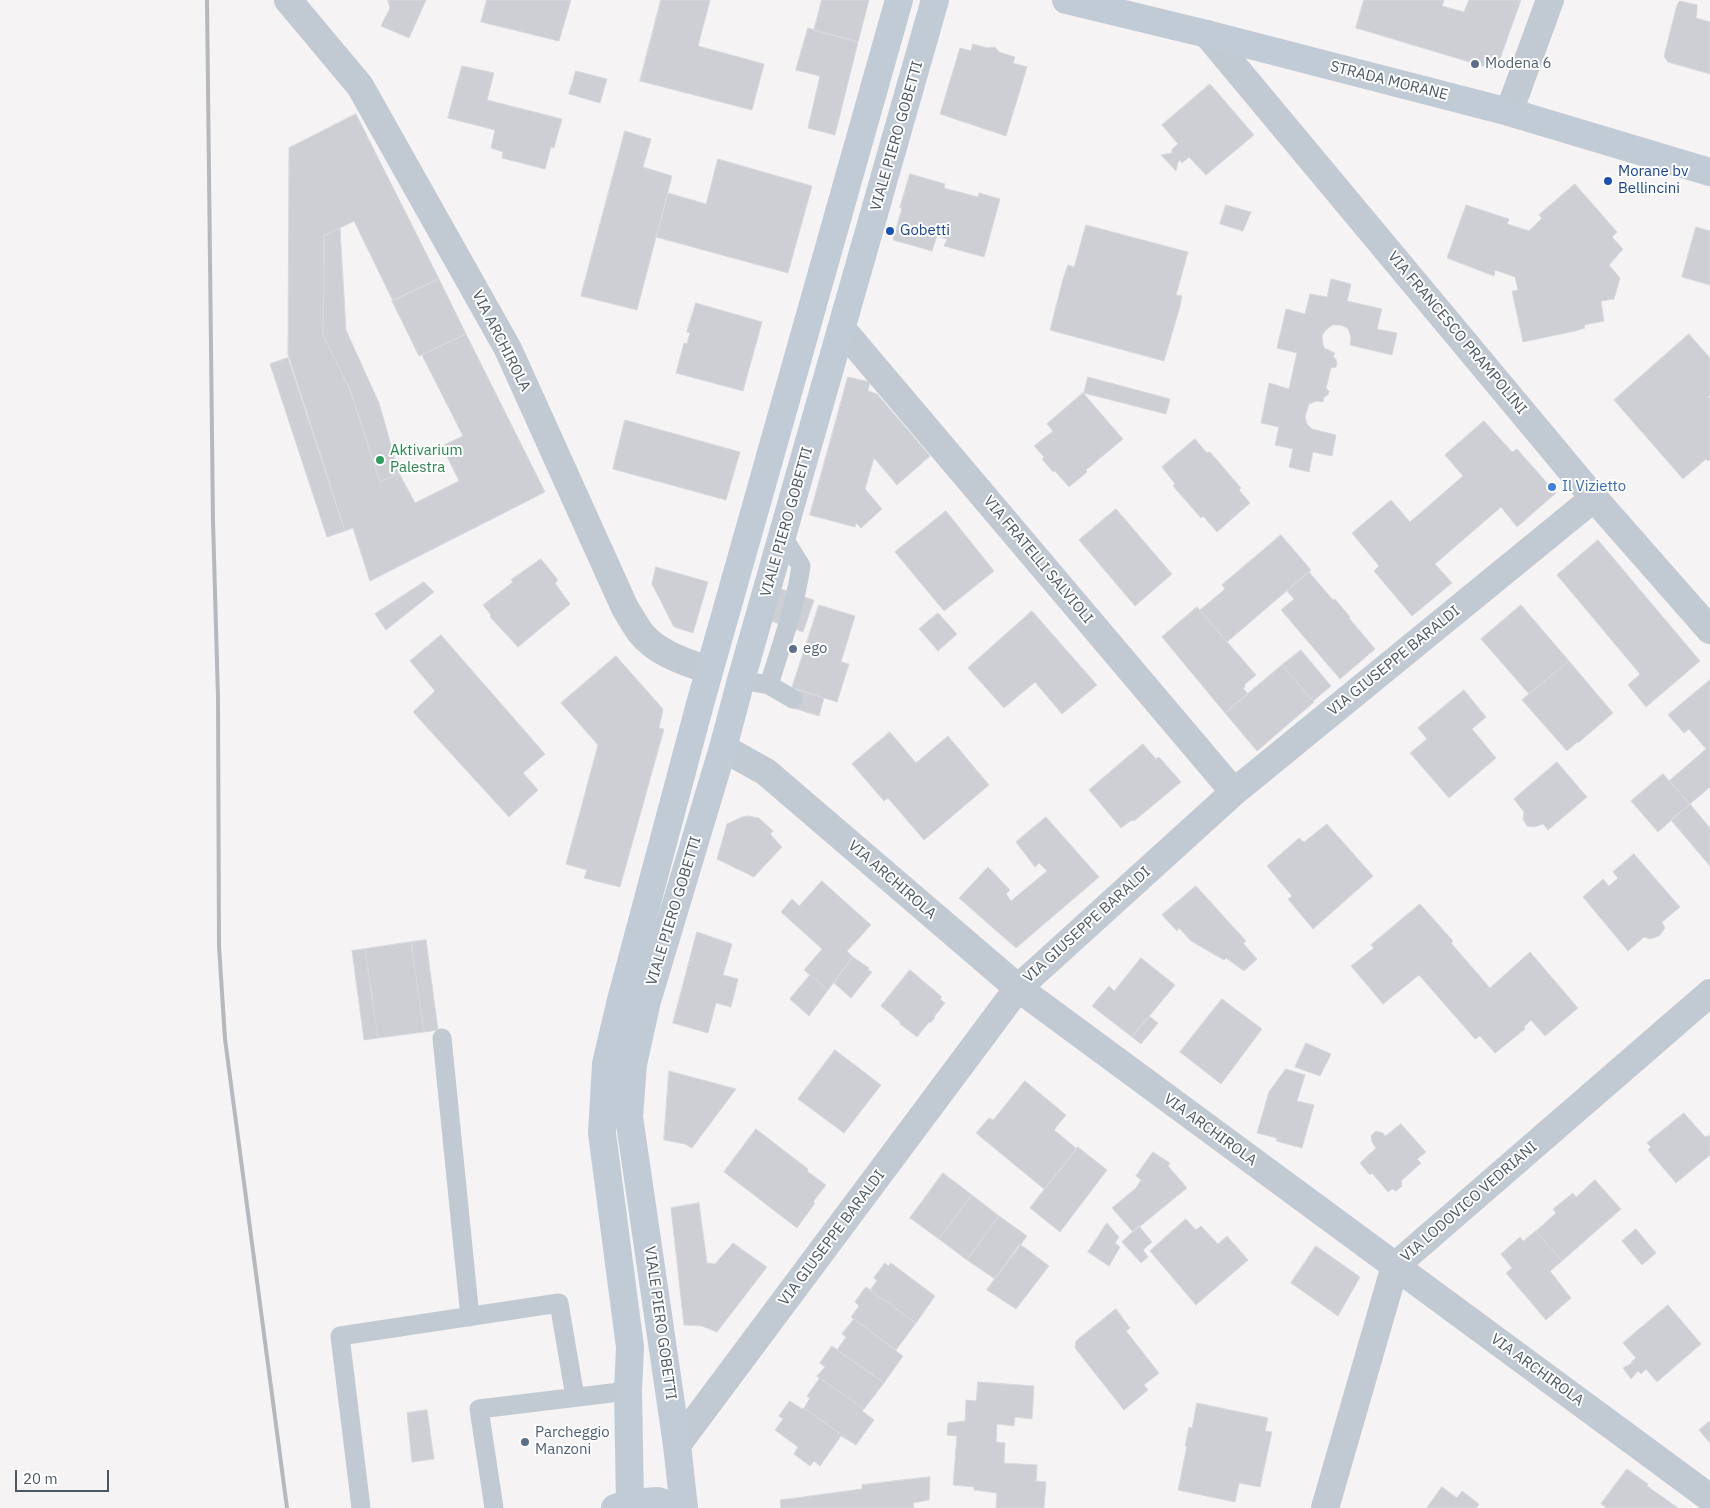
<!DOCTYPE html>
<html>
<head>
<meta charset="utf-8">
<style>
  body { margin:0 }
  #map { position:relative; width:1710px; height:1508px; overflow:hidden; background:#f5f3f3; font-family:"IBM Plex Sans",sans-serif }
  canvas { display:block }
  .scale { position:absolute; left:15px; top:1470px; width:94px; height:22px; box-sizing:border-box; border:2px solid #4a5661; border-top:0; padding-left:6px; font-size:15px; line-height:18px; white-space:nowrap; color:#4a5661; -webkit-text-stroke:4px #fff; paint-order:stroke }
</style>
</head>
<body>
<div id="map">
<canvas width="1710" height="1508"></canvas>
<div class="scale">20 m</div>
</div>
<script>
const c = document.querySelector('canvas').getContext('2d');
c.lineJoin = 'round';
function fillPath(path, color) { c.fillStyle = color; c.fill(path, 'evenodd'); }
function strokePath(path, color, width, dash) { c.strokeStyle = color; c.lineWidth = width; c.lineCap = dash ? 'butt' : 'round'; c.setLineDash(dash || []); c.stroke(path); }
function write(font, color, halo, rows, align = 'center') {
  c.font = font + ' "IBM Plex Sans",sans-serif'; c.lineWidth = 4; c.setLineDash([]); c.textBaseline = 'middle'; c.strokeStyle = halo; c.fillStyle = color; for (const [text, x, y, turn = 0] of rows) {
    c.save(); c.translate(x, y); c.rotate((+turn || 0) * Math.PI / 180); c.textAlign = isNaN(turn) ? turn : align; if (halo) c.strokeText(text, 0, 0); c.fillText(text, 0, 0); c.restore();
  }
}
const building = new Path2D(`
  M388 0H426L409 38 381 26 390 8Z
  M487 0H571L559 41 481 22Z
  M661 0H710L698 46 764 64 752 110 640 81Z
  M822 0H869L858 42 814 30Z
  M1364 0H1444L1442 6 1464 12 1469 0H1521L1496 70 1356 28Z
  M1680 1 1697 5V11L1696 18 1710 22V74L1668 62 1664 56 1677 5Z
  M808 28 858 42 835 135 808 128 820 76 796 70Z
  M973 44 987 48 995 47 999 52 1015 57 1013 63 1027 67 1006 136 940 114 960 48 971 51Z
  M462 66 494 73 487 100 562 119 554 148 551 147 545 169 502 158 503 152 491 148 495 130 448 118Z
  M576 71 607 79 600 103 569 94Z
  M1210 84 1254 135 1206 175 1189 157 1182 163 1180 160 1178 162 1176 171 1161 155 1172 153V149L1178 144 1162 125Z
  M356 114 439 279 393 301 354 221 324 236 323 335 350 390 380 482 399 473 415 503 459 481 442 446 463 436 422 355 466 334 545 492 370 581 353 528 345 531 288 354 289 148Z
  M625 131 651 139 643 167 672 176 637 310 581 296Z
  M718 159 812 186 788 273 656 237 668 193 706 204Z
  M910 174 945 184 944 188 978 197 979 193 1000 199 984 257 944 246 947 239 937 236 932 251 893 240 902 208H900Z
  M1575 184 1617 232 1612 237 1623 249 1609 265 1620 278 1614 299 1601 301 1604 321 1584 325 1585 328 1575 331 1523 342 1512 291 1518 290 1515 277 1495 270 1494 276 1447 258 1466 205 1509 219 1507 224 1529 231 1542 218 1539 215Z
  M1226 205 1251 212 1243 231 1220 224Z
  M1086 225 1188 252 1176 295 1182 296 1180 306 1164 361 1050 330 1063 279 1068 265 1074 267Z
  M1696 227 1710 231V285L1682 277Z
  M340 228 346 330 379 403 399 473 380 482 350 390 323 335 324 236Z
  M439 279 466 334 419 356 392 301Z
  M1331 279 1351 284 1347 301 1382 309 1377 329 1397 333 1392 355 1350 345 1351 338 1349 331 1347 328 1341 325H1332L1325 331 1322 336 1323 344 1324 348 1335 353 1333 357 1336 359 1337 363 1336 367 1331 368 1326 388 1329 391 1328 395 1324 397 1323 402 1317 401 1309 404 1305 417 1307 424 1312 429 1336 435 1332 456 1313 452 1309 472 1289 467 1293 449 1275 445 1279 427 1261 423 1269 383 1289 389 1297 353 1277 348 1286 309 1305 314 1310 294 1327 297Z
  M696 303 762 322 743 391 676 373 684 343 687 344 690 333 687 332Z
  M1689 334 1710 358V395L1708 396 1710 399V459L1708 461 1706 459 1683 479 1614 400Z
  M288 358 345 531 327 537 270 364Z
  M848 377 870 382 868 391 877 394 930 456 897 485 874 458 865 489 882 509 861 528 856 523 855 527 810 515Z
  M1088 377 1170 399 1166 414 1084 393Z
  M1083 393 1123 439 1086 470 1087 472 1069 487 1055 471 1053 472 1042 459 1044 457 1034 446 1053 431 1047 424Z
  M625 420 740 452 726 500 613 469Z
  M1484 421 1512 452 1517 449 1556 493 1517 527 1501 507 1435 564 1452 583 1412 616 1374 571 1379 566 1352 533 1391 500 1410 522 1463 476 1445 455Z
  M1195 439 1207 453 1210 452 1241 488 1239 490 1250 503 1217 532 1203 516 1201 518 1173 486 1175 484 1162 467Z
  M1116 509 1172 574 1135 606 1079 540Z
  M946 511 994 571 944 611 895 552Z
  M1281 535 1311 570 1227 642 1200 610 1225 589 1222 585Z
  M1598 540 1700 661 1646 707 1628 685 1640 674 1557 575Z
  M541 559 558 580 555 583 570 604 518 647 490 617 491 615 483 605 513 582 511 580Z
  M656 567 708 582 693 633 674 627 652 584Z
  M1309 572 1333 600 1335 599 1350 617 1349 618 1375 649 1340 679 1281 610 1294 599 1287 591Z
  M424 582 434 592 386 630 375 614Z
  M778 588 814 600 803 632 768 620Z
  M819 605 855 616 841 662 849 664 837 702 792 688Z
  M1521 605 1569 661 1529 694 1481 639Z
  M1197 607 1256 675 1244 685 1245 687 1243 688 1248 694 1225 713 1162 637Z
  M1032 611 1097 685 1062 714 1035 682 1004 708 968 668Z
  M938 613 957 634 938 651 919 629Z
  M441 635 545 754 523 773 538 790 509 817 413 712 435 691 410 661Z
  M1301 650 1331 686 1313 701 1282 665Z
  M616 656 663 709 659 728 664 729 620 887 584 878 587 870 566 864 598 745 561 703Z
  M1569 661 1613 713 1578 743 1577 742 1567 751 1522 700Z
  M1282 665 1314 702 1257 751 1225 713Z
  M1710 680V787L1690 804 1669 781 1706 749 1689 729 1684 733 1668 715Z
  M797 689 824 698 819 716 790 707Z
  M1464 690 1486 717 1472 729 1496 758 1449 798 1410 753 1427 739 1418 728Z
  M890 732 916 763 948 736 989 785 924 840 888 798 884 801 852 764Z
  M1143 744 1156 759 1159 757 1181 782 1134 821 1132 820 1121 828 1089 790Z
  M1557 762 1587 797 1548 830 1543 824 1534 827 1527 826 1523 819 1524 812 1514 799Z
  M1663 774 1690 804 1658 832 1631 801Z
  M1690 804 1710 828V866L1671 820Z
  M748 816 759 818 773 831 770 834 782 847 754 877 717 859 727 824 742 817Z
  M1046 817 1099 877 1016 948 959 898 988 867 1010 890 1006 894 1011 901 1047 871 1039 863 1035 867 1016 842Z
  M1327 824 1373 876 1313 929 1288 899 1292 896 1267 866 1299 838 1304 842Z
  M1634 854 1680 907 1662 922 1665 928 1659 936 1650 939 1644 937 1628 951 1583 897 1603 879 1609 886 1618 878 1613 872Z
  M822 881 871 925 847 951 853 957 828 990 804 970 822 949 781 912 792 899 799 906Z
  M1196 886 1246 941 1243 943 1257 959 1244 971 1226 958 1224 960 1191 941 1179 928 1177 931 1162 915Z
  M1420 904 1453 941 1451 943 1490 988 1530 952 1578 1008 1545 1036 1531 1020 1524 1027 1525 1029 1495 1053 1480 1036 1475 1039 1419 975 1383 1004 1351 966 1374 948 1371 945Z
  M697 932 732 944 723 975 738 979 731 1007 716 1003 708 1033 673 1023Z
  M426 940 438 1030 424 1032 411 942Z
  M411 942 424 1032 378 1038 365 949Z
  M365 949 378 1038 364 1040 352 951Z
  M853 957 869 968 868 970 872 972 851 998 834 983Z
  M1141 958 1175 985 1132 1037 1092 1006 1109 986 1114 991Z
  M910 970 942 997 940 999 945 1003 934 1017 935 1018 930 1023 929 1022 917 1037 900 1024V1022L881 1006Z
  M810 975 828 990 809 1016 790 999Z
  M1222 999 1262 1029 1221 1084 1180 1052Z
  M1149 1016 1158 1023 1141 1044 1132 1037Z
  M1306 1043 1331 1054 1320 1076 1295 1067Z
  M835 1050 881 1085 844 1133 798 1099Z
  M1286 1069 1305 1075 1297 1101 1314 1105 1302 1148 1276 1141 1277 1138 1257 1133 1269 1092Z
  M669 1071 736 1089 692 1148 685 1144 664 1140Z
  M1025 1081 1066 1115 1054 1130 1077 1149 1044 1189 976 1133 989 1118 993 1120Z
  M1684 1113 1705 1137 1710 1135V1155L1676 1183 1648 1150 1651 1147 1647 1143Z
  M1401 1124 1426 1152 1417 1159 1421 1163 1401 1181 1402 1186 1396 1191 1392 1189 1388 1192 1372 1173 1370 1175 1360 1163 1376 1148 1372 1142 1371 1136 1376 1131 1383 1133 1385 1136Z
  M756 1129 808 1169 807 1171 826 1185 813 1202 815 1203 797 1228 724 1172Z
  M1078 1147 1107 1170 1060 1232 1030 1208Z
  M1153 1152 1170 1163 1168 1166 1187 1188 1133 1232 1112 1208 1136 1188 1141 1180 1136 1176Z
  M943 1173 972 1195 939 1239 910 1218Z
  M1595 1180 1621 1209 1562 1261 1536 1231 1556 1213 1553 1209 1573 1193 1576 1197Z
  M972 1195 999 1216 967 1260 939 1239Z
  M699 1203 707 1263 715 1264 733 1243 767 1267 717 1332 702 1326 684 1325 671 1208Z
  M999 1216 1027 1236 995 1279 967 1260Z
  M1186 1219 1196 1230 1201 1226 1218 1244 1227 1236 1248 1260 1196 1305 1150 1251Z
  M1107 1223 1119 1237 1115 1243 1120 1247 1109 1266 1088 1252Z
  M1139 1226 1152 1242 1143 1250 1148 1257 1141 1263 1122 1242Z
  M1636 1229 1656 1253 1642 1265 1622 1241Z
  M1536 1231 1562 1261 1550 1271 1571 1298 1546 1320 1506 1273 1512 1268 1501 1254 1520 1237 1523 1241Z
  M1020 1244 1049 1266 1016 1309 987 1290Z
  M1316 1246 1360 1277 1338 1316 1291 1283Z
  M885 1263 888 1266 891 1263 935 1296 916 1323 870 1290 877 1281 874 1278Z
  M866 1287 916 1323 896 1350 851 1317 859 1306 855 1302Z
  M1668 1305 1701 1344 1657 1382 1646 1369 1641 1374 1638 1371 1631 1379 1623 1368 1632 1363 1631 1362 1636 1358 1623 1343Z
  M1116 1309 1130 1328 1126 1331 1159 1373 1144 1385 1148 1390 1124 1410 1075 1348 1076 1341Z
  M854 1319 903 1356 884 1383 837 1350 846 1337 842 1334Z
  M832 1346 884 1383 864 1409 817 1376 825 1367 820 1363Z
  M817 1376 864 1409 862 1411 874 1420 856 1445 804 1408 810 1398 807 1396 819 1379Z
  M978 1382 1034 1386 1032 1419 1015 1417 1014 1426 997 1424 996 1442 1005 1443 1004 1463 1037 1465 1036 1481 1046 1482 1044 1508H996L997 1493 974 1490V1487L953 1485 957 1436 947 1435 948 1423 965 1421 966 1400 976 1401Z
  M790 1401 802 1409 804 1408 856 1445 841 1436 820 1466 814 1461 810 1466 794 1454 798 1447 775 1430 783 1419 779 1416Z
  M1197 1403 1268 1418 1265 1431 1272 1432 1260 1487 1239 1483 1235 1502 1178 1490 1187 1446H1185L1189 1427 1192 1428Z
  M427 1410 434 1459 412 1462 407 1413Z
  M1710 1421V1443L1699 1430Z
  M1627 1469 1648 1484 1647 1486 1678 1508H1607L1601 1504Z
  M930 1477 929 1500 913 1503 914 1508H781L780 1500 862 1489V1485Z
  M1442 1487 1457 1498 1462 1491 1479 1504 1476 1508H1427Z`);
fillPath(building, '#cdcfd5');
strokePath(building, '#d7d9de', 1);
strokePath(new Path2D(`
  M741 680 769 685C781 646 795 607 801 566L783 537
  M769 685 793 699
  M442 1038 470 1317
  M361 1508 340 1336 559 1303 575 1397
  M494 1508 479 1409 628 1391`), '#c1cad2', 19);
strokePath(new Path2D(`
  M288 0 360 86 508 349 625 608C630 616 635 625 640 632 656 653 685 662 709 670
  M1207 34 1594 498 1710 630
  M1509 112 1550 0
  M842 329 1234 792
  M723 748 766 772 1018 988 1710 1498
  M677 1445 1018 988 1234 792 1594 498
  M1325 1508 1395 1266 1710 993`), '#c1cad2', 28);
strokePath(new Path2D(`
  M1066 0 1207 34 1509 112 1710 172
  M630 1503 628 1391 630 1347 602 1133 606 1064 621 1000 700 704 899 0
  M615 1508 630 1503 658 1501 680 1508
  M684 1508 677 1445 629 1117 633 1064 647 1001 723 748 741 680 935 0`), '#c1cbd6', 28);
strokePath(new Path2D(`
  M207 0 213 521 218 698 219 946 225 1039 287 1508`), '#b5b8bd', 4);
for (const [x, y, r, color] of [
  [1475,64,5,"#5c6f8a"],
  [1608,181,5,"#1a4fb4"],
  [890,231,5,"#1a4fb4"],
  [380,460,5,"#2e9e5b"],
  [1552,487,5,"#3f7fe0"],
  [793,649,5,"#5c6f8a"],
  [525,1442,5,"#5c6f8a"]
]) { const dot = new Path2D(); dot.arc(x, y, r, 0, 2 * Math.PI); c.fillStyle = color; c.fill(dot); strokePath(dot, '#fff', 2); }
write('15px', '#4e5e75', '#fff', [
  ["Modena 6",1485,64],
  ["ego",803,649],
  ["Parcheggio",535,1433],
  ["Manzoni",535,1450]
], 'left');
write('15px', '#4a5661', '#fff', [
  ["STRADA MORANE",1389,81,14],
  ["VIALE PIERO GOBETTI",897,136,-74],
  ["VIA FRANCESCO PRAMPOLINI",1457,333,50],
  ["VIA ARCHIROLA",501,341,63],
  ["VIALE PIERO GOBETTI",787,522,-74],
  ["VIA FRATELLI SALVIOLI",1038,560,50],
  ["VIA GIUSEPPE BARALDI",1394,661,-39],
  ["VIA ARCHIROLA",892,880,41],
  ["VIALE PIERO GOBETTI",674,911,-73],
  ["VIA GIUSEPPE BARALDI",1087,925,-42],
  ["VIA ARCHIROLA",1210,1130,36],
  ["VIA LODOVICO VEDRIANI",1469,1202,-41],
  ["VIA GIUSEPPE BARALDI",832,1238,-53],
  ["VIALE PIERO GOBETTI",660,1323,82],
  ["VIA ARCHIROLA",1537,1370,36]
]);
write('15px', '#164399', '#fff', [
  ["Morane bv",1618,172],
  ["Bellincini",1618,189],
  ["Gobetti",900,231]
], 'left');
write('15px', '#27864d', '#fff', [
  ["Aktivarium",390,451],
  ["Palestra",390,468]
], 'left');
write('15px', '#366cbe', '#fff', [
  ["Il Vizietto",1562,487]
], 'left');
</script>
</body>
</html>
